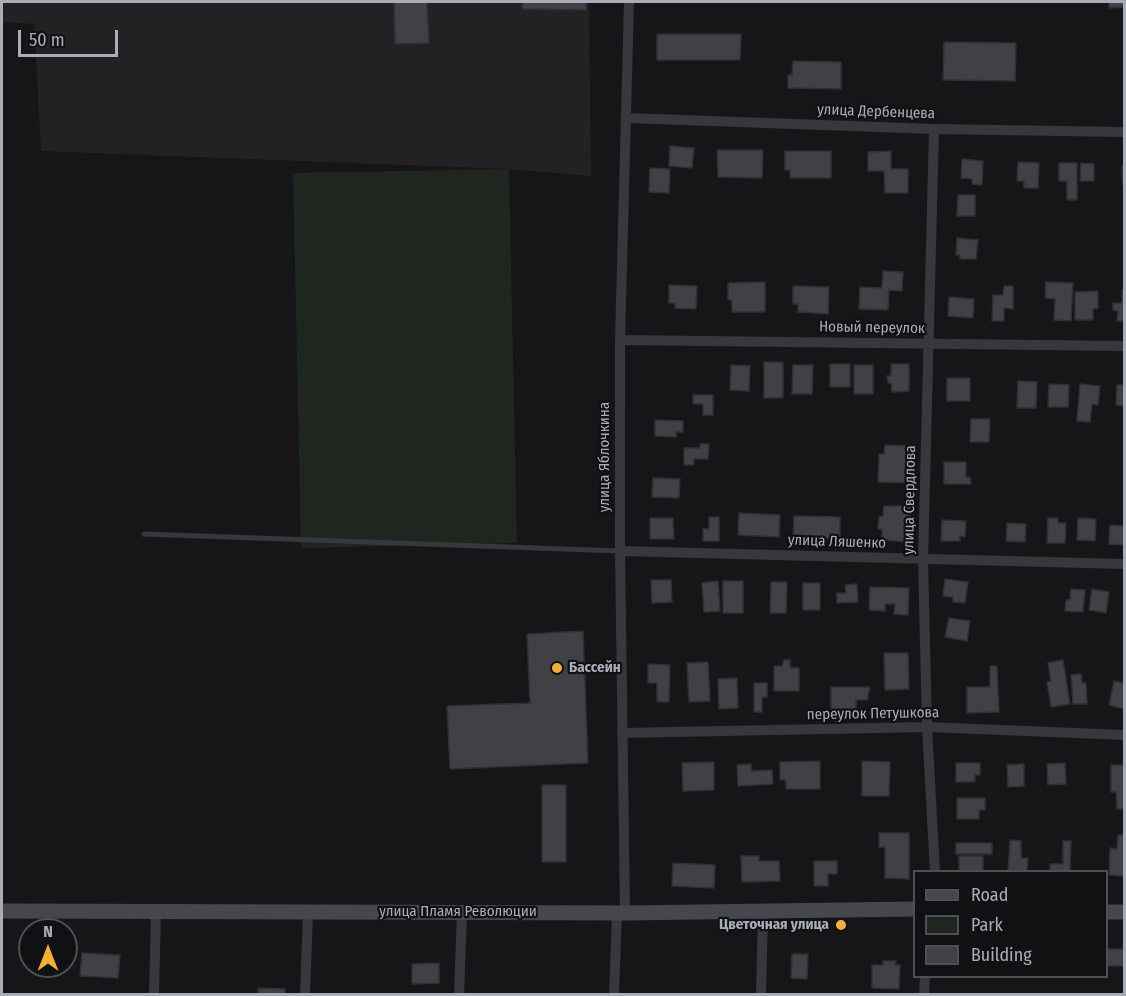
<!DOCTYPE html>
<html>
<head>
<meta charset="utf-8">
<style>
  body { margin:0 }
  #map { position:relative; width:1126px; height:996px; overflow:hidden; background:#161618; font-family:"Fira Sans Condensed",sans-serif }
  canvas { display:block }
  .frame { position:absolute; inset:0; border:3px solid #a8adb8; pointer-events:none }
  .legend { position:absolute; left:913px; top:870px; width:195px; height:108px; box-sizing:border-box; background:#111113; border:2px solid #4d4f55; margin:0; padding:8px 10px; list-style:none; font-size:18px; color:#a8adb8 }
  .legend li { display:flex; align-items:center; gap:12px; height:30px }
  .legend b { width:30px; border:2px solid #4d4f55 }
  .north { position:absolute; left:18px; top:918px; width:60px; height:60px; box-sizing:border-box; background:#111113; border:2px solid #4d4f55; border-radius:50%; rotate:0deg; font-size:16px; font-weight:700; line-height:24px; text-align:center; color:#a8adb8 }
  .north::after { content:''; display:block; margin:auto; width:21px; height:27px; background:#f2b134; clip-path:polygon(50% 0,100% 100%,50% 72%,0 100%) }
  .scale { position:absolute; left:18px; top:30px; width:100px; height:27px; box-sizing:border-box; border:3px solid #a8adb8; border-top:0; padding-left:8px; font-size:18px; line-height:21px; white-space:nowrap; color:#a8adb8; -webkit-text-stroke:4px #111113; paint-order:stroke }
</style>
</head>
<body>
<div id="map">
<canvas width="1126" height="996"></canvas>
<div class="frame"></div>
<ul class="legend">
<li><b style="height:8px;background:#45474d"></b>Road</li>
<li><b style="height:16px;background:#1e261f"></b>Park</li>
<li><b style="height:16px;background:#404145"></b>Building</li>
</ul>
<div class="north">N</div>
<div class="scale">50 m</div>
</div>
<script>
const c = document.querySelector('canvas').getContext('2d');
c.lineJoin = 'round';
function fillPath(path, color) { c.fillStyle = color; c.fill(path, 'evenodd'); }
function strokePath(path, color, width, dash) { c.strokeStyle = color; c.lineWidth = width; c.lineCap = dash ? 'butt' : 'round'; c.setLineDash(dash || []); c.stroke(path); }
function write(font, color, halo, rows, align = 'center') {
  c.font = font + ' "Fira Sans Condensed",sans-serif'; c.lineWidth = 4.5; c.setLineDash([]); c.textBaseline = 'middle'; c.strokeStyle = halo; c.fillStyle = color; for (const [text, x, y, turn = 0] of rows) {
    c.save(); c.translate(x, y); c.rotate((+turn || 0) * Math.PI / 180); c.textAlign = isNaN(turn) ? turn : align; if (halo) c.strokeText(text, 0, 0); c.fillText(text, 0, 0); c.restore();
  }
}
fillPath(new Path2D(`
  M2 2H589L591 176 509 169 41 151 34 24 2 22Z`), '#222225');
fillPath(new Path2D(`
  M509 169 517 543 301 548 293 173Z`), '#1e261f');
const building = new Path2D(`
  M394 2H427L429 43 395 44Z
  M523 2H586V10L522 9Z
  M1109 2H1124V7L1109 8Z
  M657 34H741L740 60H657Z
  M944 42 1016 43 1015 81 943 80Z
  M793 61 841 62V89L788 88V75H792Z
  M670 146 694 148 692 168 669 166Z
  M717 150H763L762 178 718 177Z
  M785 151H831V178H790V170H785Z
  M891 151V169H908V193H885L884 171H868V152Z
  M962 159 983 161 982 185 972 184V179L961 178Z
  M1018 162 1039 163 1038 188H1024V181H1017Z
  M1059 163H1077V200H1067V181H1059Z
  M1081 163 1094 164V181H1080Z
  M1122 166H1124V185H1123Z
  M650 168 670 169 669 193 649 192Z
  M958 195H975V216H957Z
  M957 238 978 240 976 259H960V255H956Z
  M883 271 903 272 902 291 889 290 888 310 859 309 860 287 882 288Z
  M765 282V312H732V301L728 299V283Z
  M1046 282 1073 283 1071 321 1054 320 1055 299 1045 298Z
  M669 285 697 286 696 309 675 308V303H669Z
  M793 286 829 287 828 314 798 312V304H793Z
  M1004 286H1013V309L1004 308V321H992L993 295H1003Z
  M1122 290H1124V321H1117L1118 311 1113 310V303H1122Z
  M1098 291V308L1093 309V320H1075V292Z
  M949 297 974 299 973 318 948 316Z
  M764 362H783V398H764Z
  M830 364H850V387H830Z
  M891 364H909V391L892 392 891 383H888L887 376H891Z
  M731 365 750 366 749 391 730 390Z
  M793 365H813L812 394H792Z
  M854 365H873V394H854Z
  M947 378H970V401H947Z
  M1018 381 1037 382 1036 408H1017Z
  M1049 384 1069 385 1068 407H1048Z
  M1080 384 1100 386 1098 405 1092 404 1090 422 1077 421Z
  M1117 385H1124V406L1116 405Z
  M693 395H713V415H703V404H693Z
  M971 419H990L989 442H970Z
  M655 420 683 421V432H676V437L655 436Z
  M700 444H709L708 459H694V465H684V448H700Z
  M885 445 913 446 911 483 878 482 879 454H884Z
  M944 462H966V477H970L971 484H944Z
  M653 478 680 479 679 498 652 497Z
  M884 506H910V542L882 540V529H878L879 517 883 516Z
  M739 513 780 515 779 537 738 535Z
  M794 516 840 517V539L793 537Z
  M709 517H719V541H703V529H709Z
  M650 518H673L674 539H650Z
  M1048 518H1058V523H1066L1065 543H1047Z
  M1078 518 1096 519 1095 541 1077 540Z
  M942 520 966 521 965 537 960 536V541H941Z
  M1007 523 1026 524 1025 542 1006 541Z
  M1110 525 1124 526V545L1109 544Z
  M945 579 968 582 965 603 953 602V597L943 596Z
  M651 580H671L672 602 652 603Z
  M718 581 720 611 704 612 702 583Z
  M723 581H743V613H723Z
  M771 582H787L786 613H770Z
  M803 583H820V610H803Z
  M857 584 858 602 837 603V593H846L845 585Z
  M870 587 909 588 908 615 894 614 895 604H885V611L869 610Z
  M1071 589 1085 590 1083 612 1065 611 1066 600H1070Z
  M1092 589 1109 592 1106 613 1089 610Z
  M949 618 970 621 967 641 945 637Z
  M583 631 588 763 450 769 447 706 530 703 527 634Z
  M884 653H908L909 689 885 690Z
  M784 660H790V668H799V691H774V666H782Z
  M1063 660 1070 704 1051 707 1047 682 1051 681 1048 663Z
  M708 662 710 701 689 702 687 663Z
  M648 664 670 665 669 702H657V683H648Z
  M990 666H997L999 712 967 713V687H990Z
  M1081 674 1082 683H1086L1087 704H1073L1071 675Z
  M737 678 738 708 719 709 718 679Z
  M1114 681 1124 683V709L1109 705Z
  M754 683H767V697H762V712H754Z
  M831 687H870L867 700H856V709H831Z
  M820 761V789H786V780H780V762Z
  M862 761 890 762 889 796H862Z
  M714 762V790L683 791 682 763Z
  M956 763H980V775H975V782H956Z
  M1065 763 1066 784 1048 785 1047 764Z
  M751 764 752 771 772 770 773 784 738 786 737 765Z
  M1024 764V786L1008 787 1007 765Z
  M1111 765H1124V809H1117L1116 792H1111Z
  M542 785H566V862H542Z
  M957 798H985V810H979V819H957Z
  M879 833H909V879L885 878V847H879Z
  M1118 835H1124V876L1109 875 1110 848 1117 849Z
  M1010 840 1021 841V858H1028L1027 872H1008Z
  M1063 841H1071L1070 872H1050V864H1063Z
  M956 843H992V854H956Z
  M741 856H759V861H779L780 881 742 882Z
  M959 856H983V872H959Z
  M814 861H837V874H828V886H814Z
  M673 863 715 865 714 888 672 886Z
  M1106 949H1124V966H1106Z
  M82 953 120 955 118 978 80 976Z
  M792 954H808L807 979 791 978Z
  M883 961H896L895 965H900L899 989 872 988V965H883Z
  M439 963V983L412 984V964Z
  M258 988 285 989V994H258Z`);
fillPath(building, '#404145');
strokePath(building, '#303034', 1.5);
strokePath(new Path2D(`
  M144 534 620 551`), '#37383d', 5);
strokePath(new Path2D(`
  M627 118 934 129 1124 132
  M934 129 923 560 927 727 935 872
  M620 340 1124 346
  M620 551 1124 564
  M622 733 927 727 1124 735
  M625 913 620 551V340L629 2
  M154 994 156 912
  M305 994 308 912
  M459 994 462 912
  M614 994 617 913
  M761 994 763 911
  M924 994 925 976`), '#37383d', 10);
strokePath(new Path2D(`
  M2 911 625 913 914 909
  M1106 912H1124`), '#45474d', 15);
for (const [x, y, r, color] of [
  [557,668,6,"#f2b134"],
  [841,925,6,"#f2b134"]
]) { const dot = new Path2D(); dot.arc(x, y, r, 0, 2 * Math.PI); c.fillStyle = color; c.fill(dot); strokePath(dot, '#111113', 2); }
write('15px', '#a8adb8', '#111113', [
  ["улица Дербенцева",876,112,2],
  ["Новый переулок",872,328,1],
  ["улица Яблочкина",605,457,-90],
  ["улица Свердлова",910,500,-89],
  ["улица Ляшенко",837,542,2],
  ["переулок Петушкова",873,714,-1],
  ["улица Пламя Революции",458,912]
]);
write('bold 15px', '#a8adb8', '#111113', [
  ["Бассейн",569,668],
  ["Цветочная улица",829,925,"right"]
], 'left');
</script>
</body>
</html>
